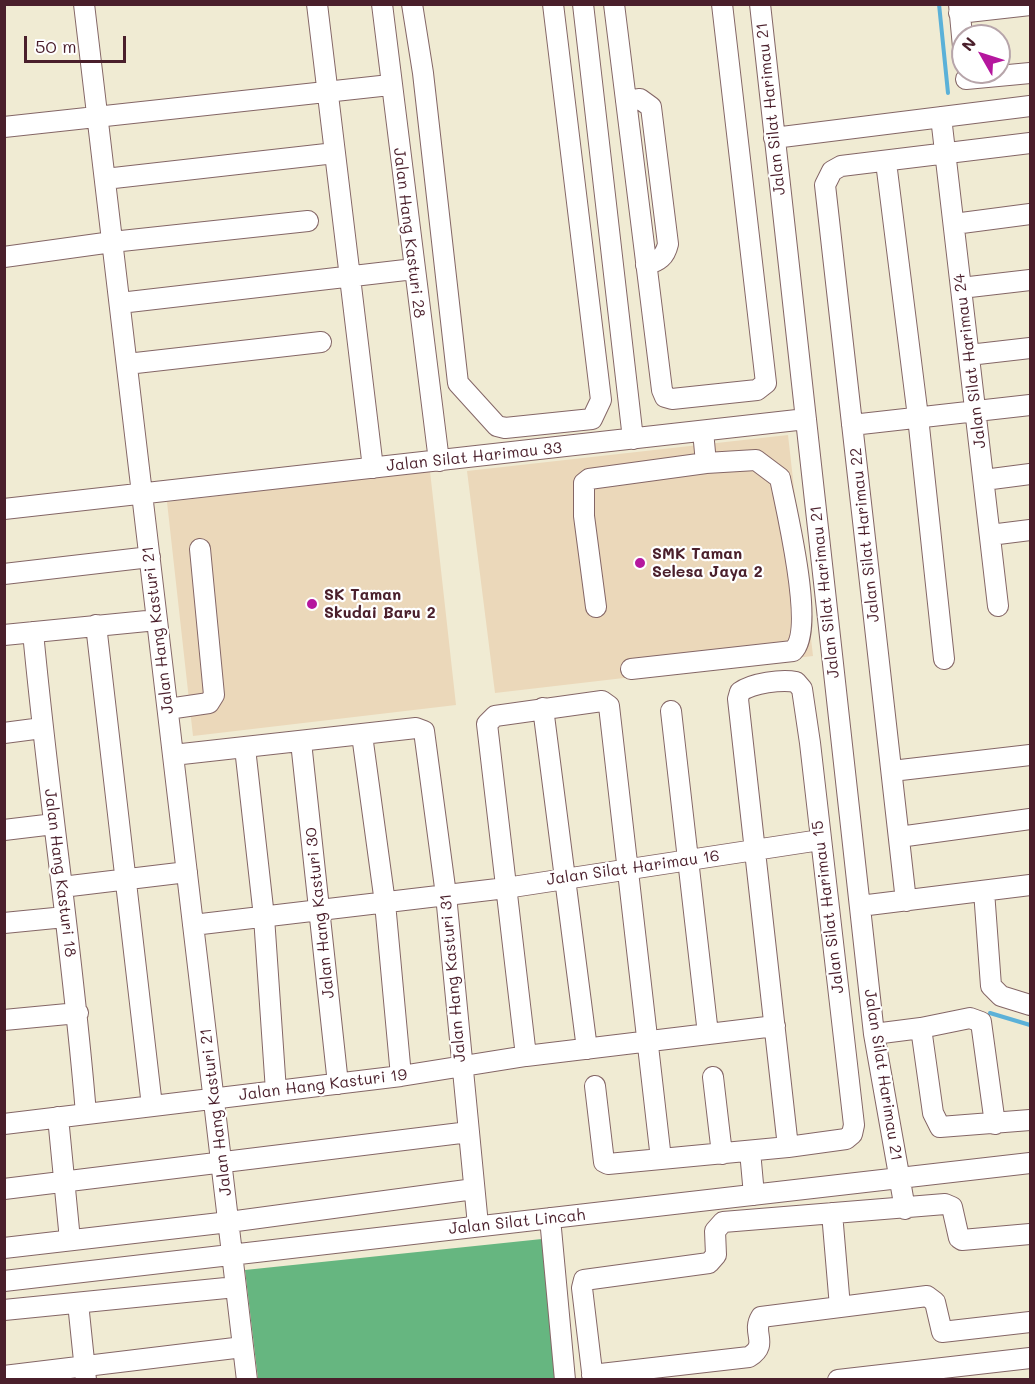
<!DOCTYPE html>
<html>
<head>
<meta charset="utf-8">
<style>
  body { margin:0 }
  #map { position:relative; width:1035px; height:1384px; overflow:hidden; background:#f0ebd3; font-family:Mali,sans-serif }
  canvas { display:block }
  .frame { position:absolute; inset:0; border:6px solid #4a1f2b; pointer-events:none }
  .north { position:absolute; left:951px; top:24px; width:60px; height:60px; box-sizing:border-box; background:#fff; border:2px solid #b7a5aa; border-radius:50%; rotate:309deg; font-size:16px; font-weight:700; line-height:24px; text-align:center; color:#4a1f2b }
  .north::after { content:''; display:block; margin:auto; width:21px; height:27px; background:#b5179e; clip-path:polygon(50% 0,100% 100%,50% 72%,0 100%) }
  .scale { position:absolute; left:24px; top:36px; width:102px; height:27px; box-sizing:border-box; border:3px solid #4a1f2b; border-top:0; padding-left:8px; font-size:18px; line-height:21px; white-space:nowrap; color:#4a1f2b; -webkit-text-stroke:4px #fff; paint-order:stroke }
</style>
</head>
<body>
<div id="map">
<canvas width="1035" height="1384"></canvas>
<div class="frame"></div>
<div class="north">N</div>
<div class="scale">50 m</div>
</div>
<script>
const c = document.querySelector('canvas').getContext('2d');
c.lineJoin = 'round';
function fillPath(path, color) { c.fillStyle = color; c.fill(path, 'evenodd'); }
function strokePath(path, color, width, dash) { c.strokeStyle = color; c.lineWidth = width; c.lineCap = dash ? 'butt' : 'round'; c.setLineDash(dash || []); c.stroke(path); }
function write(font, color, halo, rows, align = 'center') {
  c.font = font + ' Mali,sans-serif'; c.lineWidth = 4.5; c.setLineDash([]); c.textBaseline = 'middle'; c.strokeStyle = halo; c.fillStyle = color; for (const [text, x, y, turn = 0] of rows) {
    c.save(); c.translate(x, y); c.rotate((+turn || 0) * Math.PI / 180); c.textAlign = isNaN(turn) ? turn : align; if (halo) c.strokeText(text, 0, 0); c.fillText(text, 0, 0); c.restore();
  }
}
fillPath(new Path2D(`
  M788 435 813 656 495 693 467 471Z
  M430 471 456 705 193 736 167 502Z`), '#ebd8ba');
fillPath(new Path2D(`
  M542 1239 555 1379H258L245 1270Z`), '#66b680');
strokePath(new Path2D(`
  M939 4 948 93
  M990 1013 1030 1025`), '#5bb1d8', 4);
const minor = new Path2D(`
  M84 4 247 1380
  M317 4 373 468
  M382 4 439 461
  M412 4 423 73 458 383 497 426 505 428 592 419 601 400 553 4
  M583 4 633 439
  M614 4 662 390 665 397 672 399 757 390 766 383 722 4
  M760 4 874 1034 905 1209
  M959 4 963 47
  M959 13 1030 5
  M966 79 1030 73
  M626 101 640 99 651 107 668 244C665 257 659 261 646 265
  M941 117 998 606
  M4 127 390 85
  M774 138 1030 106
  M886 162 918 417 944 659
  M105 179 335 153
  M954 224 1030 214
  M4 257 112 242 308 221
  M961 288 1030 280
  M120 303 414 269
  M969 355 1030 348
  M127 364 321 342
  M852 425 1030 405
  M984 480 1030 474
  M4 509 806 419
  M990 535 1030 530
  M4 574 150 557
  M596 607 584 516V483L589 479 706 463
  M96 625 152 1106
  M33 632C48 793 73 953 86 1114
  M4 635 157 620
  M631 669 793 651C816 630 786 509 780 478L756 460 706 463 703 431
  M543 708 587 1049
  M168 709 209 703 214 695 200 549
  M671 711 708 1034
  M4 733 42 728
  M362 735 385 903 401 1076
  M301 742 338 1084
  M245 748 264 917 276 1091
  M173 755 416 728 424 731 446 895 478 1225
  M892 771 1030 755
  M4 830 54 824
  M899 837 1030 819
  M62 887 187 872
  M984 891 991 986 1001 996 1030 1005
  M906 901 825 185 832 171 841 166 1030 143
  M860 906 1030 885
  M4 923 65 917
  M193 925 506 888 820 840
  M4 1020 78 1013
  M921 1028 970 1018 981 1022 995 1124
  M874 1034 921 1028 933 1113 940 1127 1030 1120
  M526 1056 487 724 495 716 602 701 609 706 661 1159
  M713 1077 722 1154
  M595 1086 604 1162 608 1164 788 1147 846 1139 852 1134 854 1125 810 743 802 689 796 682C782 679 752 683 740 692L738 699 788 1147
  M58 1117 70 1240
  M4 1124 401 1076 526 1056 775 1026
  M750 1151 754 1195
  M4 1189 469 1132
  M832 1213 840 1307
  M550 1218 565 1380
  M4 1248 229 1222 474 1189
  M4 1281 1030 1163
  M78 1303 86 1380
  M4 1310 236 1287
  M592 1375 749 1357C770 1344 751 1333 761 1317L927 1296 935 1302 942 1332 1030 1322
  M4 1376 243 1347
  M593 1380 582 1288 584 1280 709 1263 716 1255 715 1231 723 1222 945 1204 952 1207 959 1238 962 1240 1030 1234
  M838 1380 1030 1358`);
strokePath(minor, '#846666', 22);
strokePath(minor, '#fff', 20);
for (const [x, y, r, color] of [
  [640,563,6,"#b5179e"],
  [312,604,6,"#b5179e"]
]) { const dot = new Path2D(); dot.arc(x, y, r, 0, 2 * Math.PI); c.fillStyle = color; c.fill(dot); strokePath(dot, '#fff', 2); }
write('16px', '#4a1f2b', '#fff', [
  ["Jalan Silat Harimau 21",771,109,-96],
  ["Jalan Hang Kasturi 28",409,233,83],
  ["Jalan Silat Harimau 24",970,361,-97],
  ["Jalan Silat Harimau 33",474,457,-6],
  ["Jalan Silat Harimau 22",865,535,-96],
  ["Jalan Silat Harimau 21",825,592,-96],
  ["Jalan Hang Kasturi 21",158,630,-97],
  ["Jalan Silat Harimau 16",633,868,-8],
  ["Jalan Hang Kasturi 18",60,873,83],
  ["Jalan Silat Harimau 15",828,907,-97],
  ["Jalan Hang Kasturi 30",320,913,-96],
  ["Jalan Hang Kasturi 31",453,978,-95],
  ["Jalan Silat Harimau 21",883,1075,81],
  ["Jalan Hang Kasturi 19",323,1085,-7],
  ["Jalan Hang Kasturi 21",216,1112,-97],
  ["Jalan Silat Lincah",517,1222,-6]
]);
write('bold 16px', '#4a1f2b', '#fff', [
  ["SMK Taman",652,554],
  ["Selesa Jaya 2",652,572],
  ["SK Taman",324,595],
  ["Skudai Baru 2",324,613]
], 'left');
</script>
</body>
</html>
